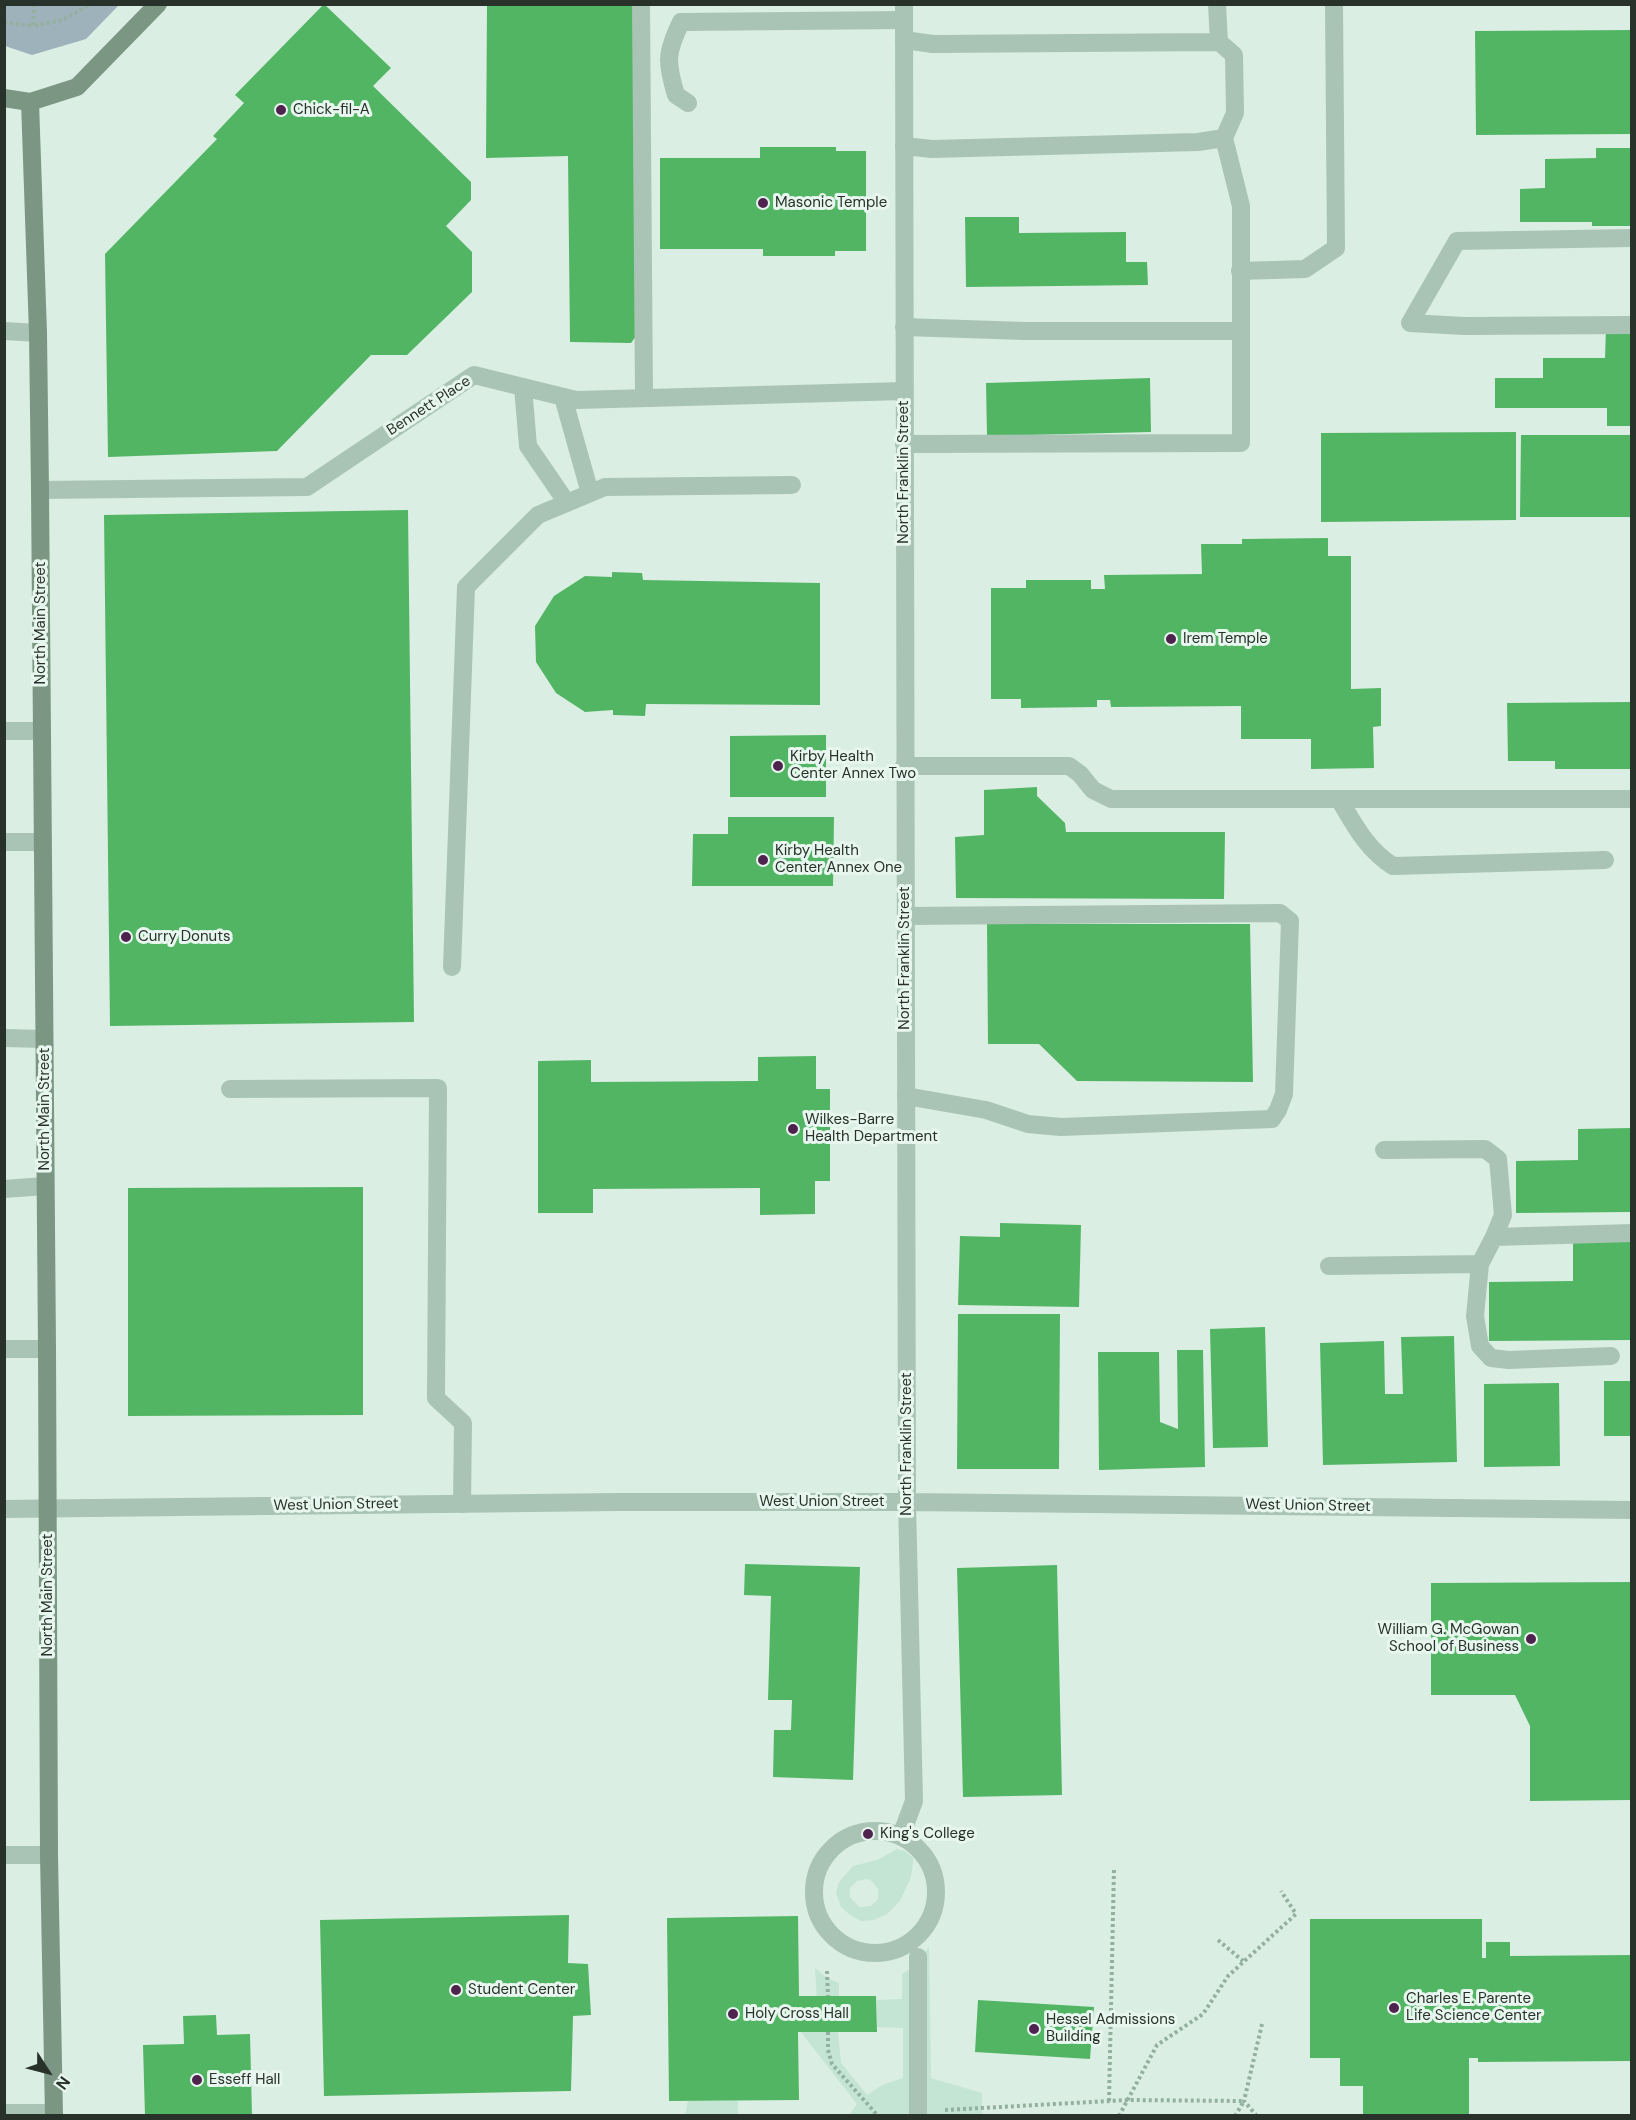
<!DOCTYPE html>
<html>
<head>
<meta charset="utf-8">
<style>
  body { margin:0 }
  #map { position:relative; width:1636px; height:2120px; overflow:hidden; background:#dbeee4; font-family:"DM Sans",sans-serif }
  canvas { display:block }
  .frame { position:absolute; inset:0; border:6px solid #28322a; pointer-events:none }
  .north { position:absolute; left:18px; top:2042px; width:60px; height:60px; -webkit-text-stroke:4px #e7f6ee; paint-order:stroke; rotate:126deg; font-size:16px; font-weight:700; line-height:24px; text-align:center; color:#28322a }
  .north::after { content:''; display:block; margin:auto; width:21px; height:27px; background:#28322a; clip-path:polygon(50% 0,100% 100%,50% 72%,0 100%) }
</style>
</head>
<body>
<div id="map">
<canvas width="1636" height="2120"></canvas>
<div class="frame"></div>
<div class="north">N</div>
</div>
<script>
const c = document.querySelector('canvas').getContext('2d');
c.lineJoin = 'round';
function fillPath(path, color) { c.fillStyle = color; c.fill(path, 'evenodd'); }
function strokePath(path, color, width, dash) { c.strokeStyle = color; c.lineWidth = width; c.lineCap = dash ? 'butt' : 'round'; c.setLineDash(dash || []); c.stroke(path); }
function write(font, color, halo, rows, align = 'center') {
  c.font = font + ' "DM Sans",sans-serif'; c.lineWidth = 6; c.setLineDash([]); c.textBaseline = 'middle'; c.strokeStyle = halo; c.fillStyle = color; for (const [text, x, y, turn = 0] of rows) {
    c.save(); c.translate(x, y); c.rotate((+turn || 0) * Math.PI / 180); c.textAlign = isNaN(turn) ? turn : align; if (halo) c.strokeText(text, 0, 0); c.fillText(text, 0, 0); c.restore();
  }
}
fillPath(new Path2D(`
  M5 4H119V5L86 39 32 55 5 46Z`), '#9db2bb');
fillPath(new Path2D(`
  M897 1849 905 1851 913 1858V1862L911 1877 900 1901 887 1914 874 1920 861 1921 850 1915 841 1907 836 1893 839 1882 853 1866 877 1860ZM867 1879 872 1881 878 1889V1899L871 1906 859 1907 850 1897V1888L857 1881Z
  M929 1947 931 2078 982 2093V2115H849L857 2104 800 2031H819L815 1968 827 1978 839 1983 838 2032 841 2063 867 2095 882 2085 903 2078V2028L877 2027V2000L902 1999V1974L913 1967Z
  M688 2101H738V2115H685Z`), '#c4e4d4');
fillPath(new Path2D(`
  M324 4 391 68 373 86 471 182V200L446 226 472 252V292L407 355H371L277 451 108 457 105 254 217 139 213 136 244 103 235 95Z
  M487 4H638L639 332 631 343 570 342 568 156 486 158Z
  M1632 30V134L1476 135 1475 31Z
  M760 147H836V151H866V251H835V256H763V249H660V158H760Z
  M1596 148H1632V226H1592V222H1520V189L1545 188V159L1596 158Z
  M965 217H1019V233L1126 232V262H1147L1148 285 966 287Z
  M1606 328H1632V426H1607V408H1495V378H1543V358H1605Z
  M1150 378 1151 432 987 436 986 383Z
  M1516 432V520L1321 522V433Z
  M1521 435H1632V517H1520Z
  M408 510 414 1022 110 1026 104 515Z
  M1328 538V556H1351V689L1381 688V726L1373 727 1374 768 1311 769V739H1241V706L1111 707 1110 700H1097V707L1021 708V699H991V588H1026V580H1091V589H1105L1104 575 1202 574 1201 544H1242V539Z
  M612 572 642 573 643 580 820 583V705L646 704 645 716 613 715V710L585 712 556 693 536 662 535 626 554 596 585 576 612 577Z
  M1632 702V769H1555V761H1508L1507 703Z
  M826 735V797H730V736Z
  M1037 787V796L1065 823 1066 832H1225L1224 899 956 898 955 837 984 835V790Z
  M728 817H834L833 886H692L693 834H728Z
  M987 924H1250L1253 1082 1077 1081 1039 1044H988Z
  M816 1056V1089H830V1181H815V1214L760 1215V1188L593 1189V1213H538V1061L591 1060V1082L758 1081V1057Z
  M1632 1128V1212L1516 1213V1161L1578 1160V1129Z
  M363 1187V1415L128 1416V1188Z
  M1000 1223 1081 1225 1079 1307 958 1305 960 1236 1000 1237Z
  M1573 1242H1632V1340L1489 1341V1282L1573 1281Z
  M958 1314H1060L1059 1469H957Z
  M1265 1327 1268 1447 1213 1448 1210 1329Z
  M1454 1336 1457 1462 1323 1465 1320 1343 1384 1341 1385 1394H1403L1401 1337Z
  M1177 1350H1203L1205 1467 1099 1470 1098 1352H1159L1160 1422 1178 1429Z
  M1604 1381H1632V1436H1604Z
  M1559 1383 1560 1466 1484 1467V1384Z
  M745 1564 860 1567 853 1780 773 1777 774 1730H791L792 1700H768L771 1596 744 1595Z
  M1057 1565 1062 1795 963 1797 957 1568Z
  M1632 1582V1800L1530 1801V1726L1515 1695H1431V1583Z
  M569 1915 568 1963 588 1964 591 2015 573 2016 571 2091 324 2096 320 1920Z
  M798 1916 799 1996H876L877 2032H798L799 2100 669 2101 667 1918Z
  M1310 1919H1482V1958H1486V1942H1510V1956L1632 1955V2061L1478 2062V2058H1469V2116H1363V2086H1340V2058H1310Z
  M978 2000 1094 2007 1090 2059 975 2052Z
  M216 2015 217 2035 250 2034 252 2116H145L143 2045 184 2044 183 2016Z`), '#52b564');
strokePath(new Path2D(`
  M34 4 33 26 63 20 91 4
  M4 22 33 26
  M1218 1940 1243 1961
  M827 1971 828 1996
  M828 2032V2050L832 2064 878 2116
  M1109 2101 1114 1868
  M945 2110 1128 2100 1244 2101
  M1119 2116 1157 2045 1203 2014 1228 1976 1296 1914 1281 1891
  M1235 2116 1244 2101
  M1257 2116 1244 2101 1262 2024`), '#93b09e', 4, [3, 3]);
strokePath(new Path2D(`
  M641 4 644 398
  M1217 4 1219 42
  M688 103 676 95C666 62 666 53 681 22L904 20
  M904 146 932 149 1198 142 1224 138 1235 113 1234 55 1219 42 933 44 904 40
  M1632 238 1457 241 1410 323 1464 326 1632 325
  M1240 271 1305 269 1336 248 1334 4
  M904 327 1025 331H1240
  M523 387 528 446 567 503
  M563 397 590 493
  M904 444 1241 443V206L1224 138
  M4 731H42
  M904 766H1069L1080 774 1093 790 1111 799H1632
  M1339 799C1354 824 1367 850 1393 866L1605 860
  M4 842H43
  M906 916 1280 913 1290 921 1284 1094 1278 1110 1272 1119 1061 1127 1028 1124 986 1110 906 1096
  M452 967 466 587 538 515 605 487 792 485
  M4 1038 44 1039
  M230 1089 438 1088 436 1398 463 1423 462 1504
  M1384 1150 1485 1149 1498 1159 1503 1215 1494 1237 1632 1233
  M4 1189 45 1186
  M1494 1237 1480 1264 1475 1316 1480 1346 1491 1358 1509 1360 1611 1356
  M1329 1266 1480 1264
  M4 1349H47
  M4 1855H49`), '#a9c4b4', 18);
strokePath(new Path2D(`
  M4 331 38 333
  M40 490 307 487 474 375 576 400 904 391
  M4 1509 619 1502H907L1632 1510
  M814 1892a61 61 0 1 1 122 0a61 61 0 1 1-122 0Z
  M901 1836 914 1801 907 1502 904 4
  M4 2113H54
  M918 2116V1957`), '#a9c4b4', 18);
strokePath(new Path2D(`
  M4 98 30 102 77 87 158 4
  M30 102 38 333 40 490 47 1349 49 1855 54 2116`), '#7b9783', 18);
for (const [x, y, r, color] of [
  [281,110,6,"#4e234e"],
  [763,203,6,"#4e234e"],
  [1171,639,6,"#4e234e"],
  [778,766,6,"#4e234e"],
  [763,860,6,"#4e234e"],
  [126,937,6,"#4e234e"],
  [793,1129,6,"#4e234e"],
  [1531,1639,6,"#4e234e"],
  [868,1834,6,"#4e234e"],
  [456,1990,6,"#4e234e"],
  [1394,2008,6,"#4e234e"],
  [733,2014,6,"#4e234e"],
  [1034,2029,6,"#4e234e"],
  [197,2080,6,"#4e234e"]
]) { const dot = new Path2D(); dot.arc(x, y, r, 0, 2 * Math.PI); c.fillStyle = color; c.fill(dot); strokePath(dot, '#e7f6ee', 2); }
write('15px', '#28322a', '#e7f6ee', [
  ["Chick-fil-A",293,110],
  ["Masonic Temple",775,203],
  ["Irem Temple",1183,639],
  ["Kirby Health",790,757],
  ["Center Annex Two",790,774],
  ["Kirby Health",775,851],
  ["Center Annex One",775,868],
  ["Curry Donuts",138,937],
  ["Wilkes-Barre",805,1120],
  ["Health Department",805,1137],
  ["William G. McGowan",1519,1630,"right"],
  ["School of Business",1519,1647,"right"],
  ["King's College",880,1834],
  ["Student Center",468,1990],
  ["Charles E. Parente",1406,1999],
  ["Life Science Center",1406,2016],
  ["Holy Cross Hall",745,2014],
  ["Hessel Admissions",1046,2020],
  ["Building",1046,2037],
  ["Esseff Hall",209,2080]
], 'left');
write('15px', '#28322a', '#e7f6ee', [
  ["Bennett Place",429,406,-33],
  ["North Franklin Street",904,472,-90],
  ["North Main Street",41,623,-90],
  ["North Franklin Street",905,958,-90],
  ["North Main Street",45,1109,-90],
  ["North Franklin Street",907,1444,-90],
  ["West Union Street",822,1502],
  ["West Union Street",336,1505,-1],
  ["West Union Street",1308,1506,1],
  ["North Main Street",48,1595,-90]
]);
</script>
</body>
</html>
